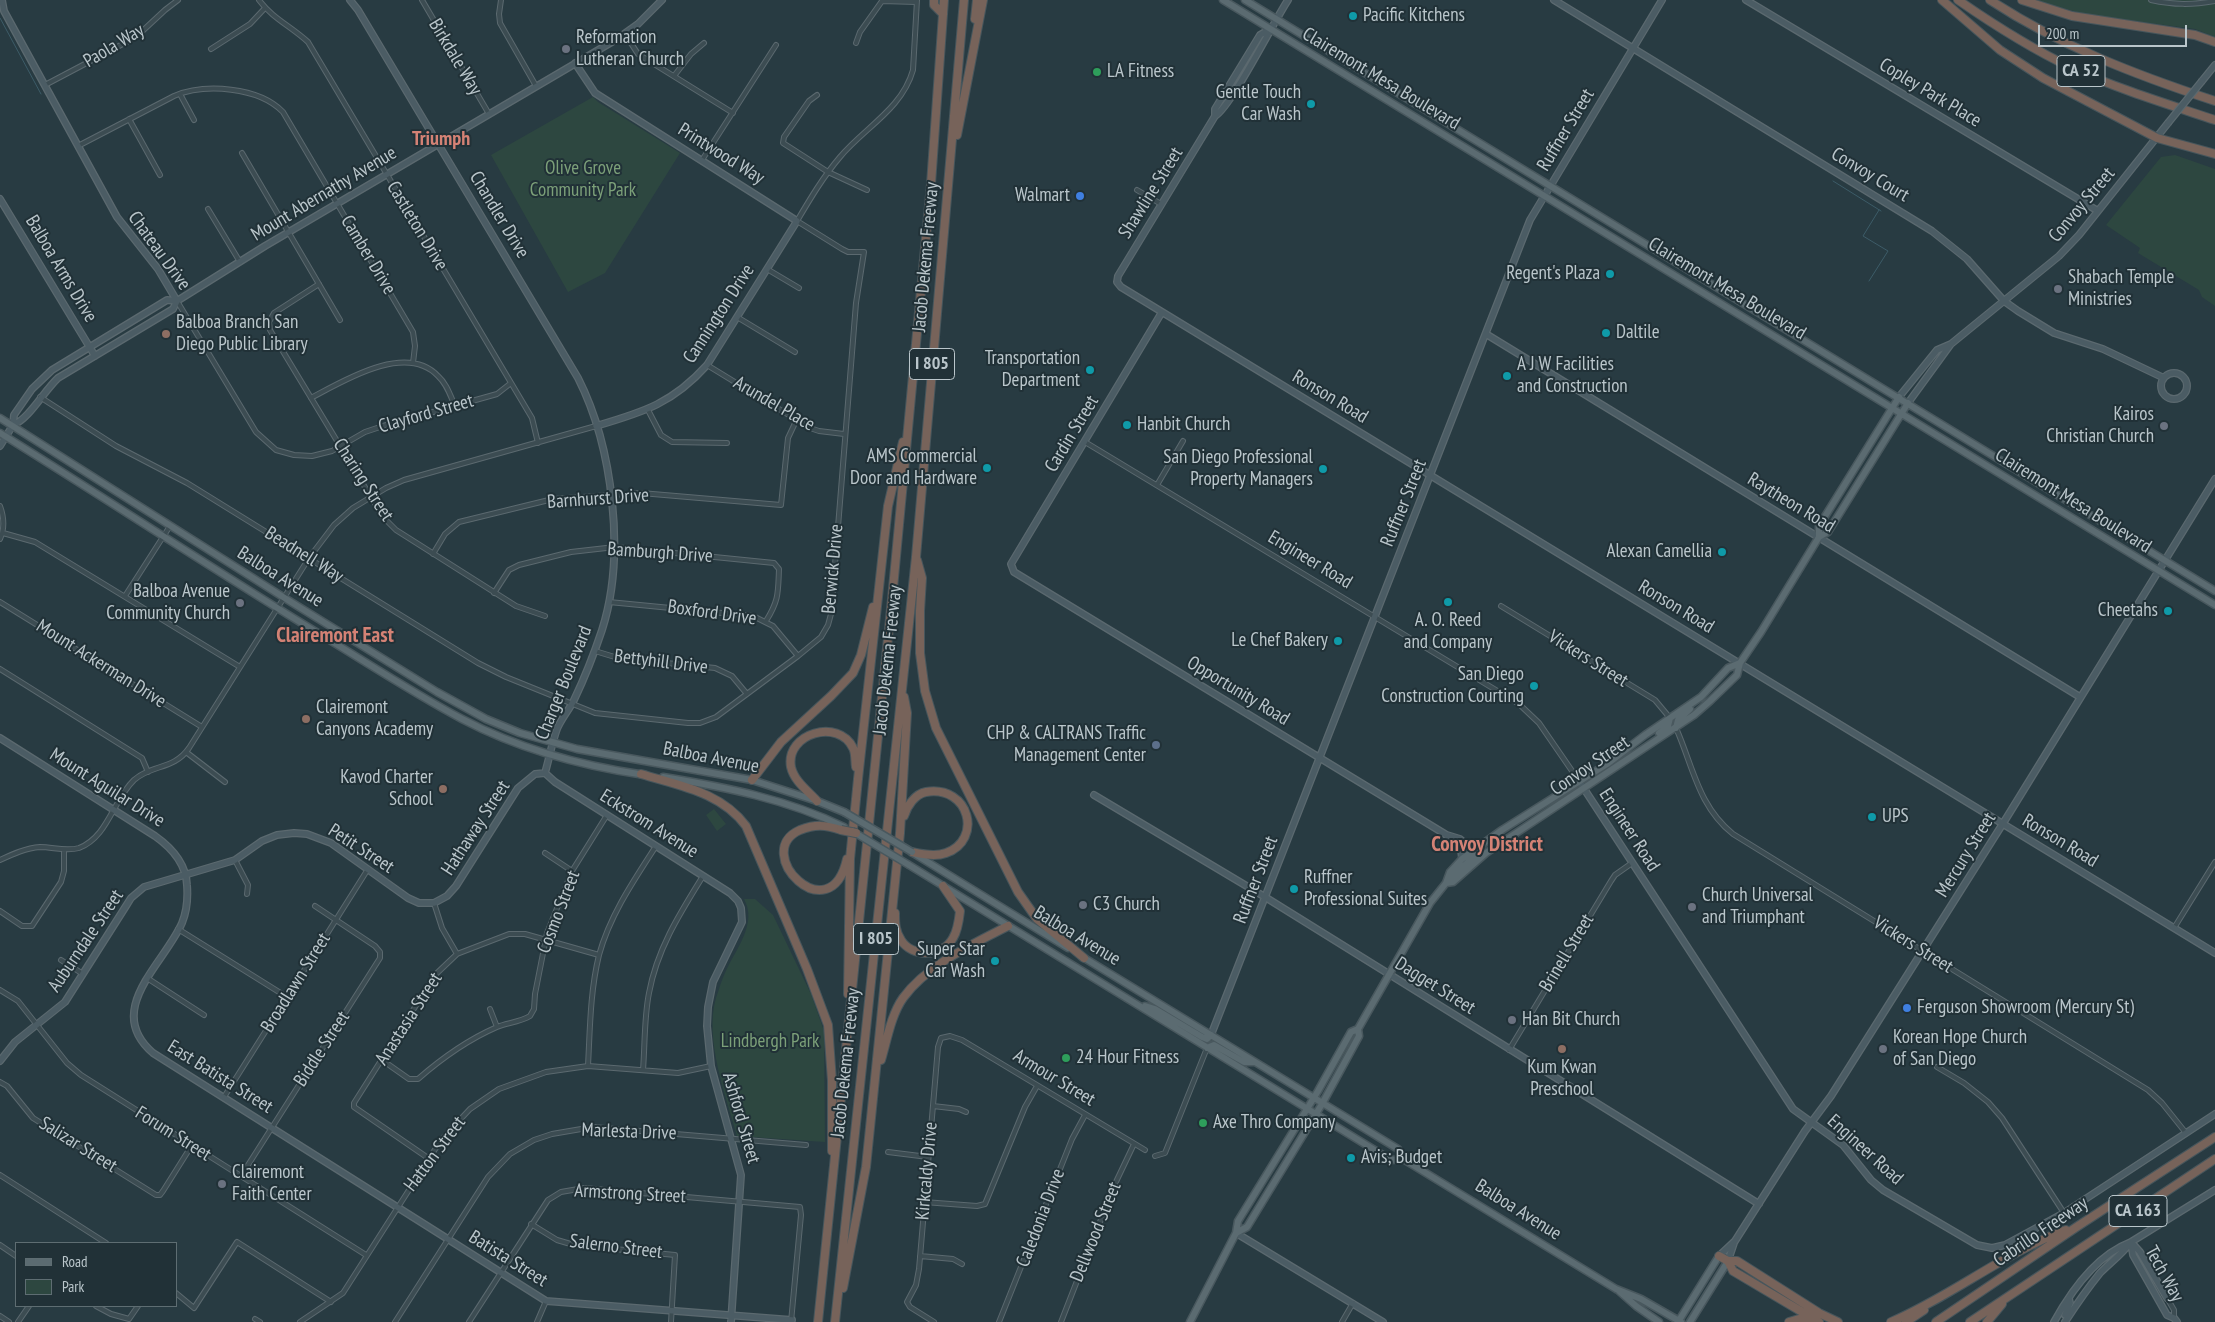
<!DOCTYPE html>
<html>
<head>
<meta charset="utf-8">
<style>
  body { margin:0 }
  #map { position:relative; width:2215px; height:1322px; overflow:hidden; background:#283b42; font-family:"PT Sans Narrow",sans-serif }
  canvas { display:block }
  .legend { position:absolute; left:15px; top:1242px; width:162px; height:65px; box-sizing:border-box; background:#213137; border:1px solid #5e6d72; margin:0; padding:6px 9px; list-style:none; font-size:15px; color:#bac6cb }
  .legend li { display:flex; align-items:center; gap:10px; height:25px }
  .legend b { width:25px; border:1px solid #5e6d72 }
  .scale { position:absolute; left:2038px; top:25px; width:149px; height:22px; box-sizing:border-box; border:2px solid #bac6cb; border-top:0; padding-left:6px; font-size:15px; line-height:18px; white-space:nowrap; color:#bac6cb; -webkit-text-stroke:4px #213137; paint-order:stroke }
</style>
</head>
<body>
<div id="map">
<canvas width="2215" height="1322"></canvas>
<ul class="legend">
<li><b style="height:6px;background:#5b6b71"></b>Road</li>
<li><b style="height:14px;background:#2d4740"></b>Park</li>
</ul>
<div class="scale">200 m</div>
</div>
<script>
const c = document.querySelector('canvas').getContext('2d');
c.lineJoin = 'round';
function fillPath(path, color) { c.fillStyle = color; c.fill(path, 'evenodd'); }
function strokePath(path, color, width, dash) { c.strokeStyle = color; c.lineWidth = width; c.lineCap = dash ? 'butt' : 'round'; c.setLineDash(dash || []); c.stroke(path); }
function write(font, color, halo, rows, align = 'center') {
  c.font = font + ' "PT Sans Narrow",sans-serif'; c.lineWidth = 4; c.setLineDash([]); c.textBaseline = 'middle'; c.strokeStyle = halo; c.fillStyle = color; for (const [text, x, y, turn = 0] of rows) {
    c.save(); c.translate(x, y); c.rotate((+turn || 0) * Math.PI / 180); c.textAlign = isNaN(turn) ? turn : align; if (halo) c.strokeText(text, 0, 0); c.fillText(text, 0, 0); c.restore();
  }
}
fillPath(new Path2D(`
  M2031 0H2215V37L2195 29 2089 15Z
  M593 97 598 102 680 153 605 273 568 292 491 155Z
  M2175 155 2215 169V306L2202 297 2199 290 2138 253 2140 248 2106 225 2161 157Z
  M714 809 726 824 717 831 706 815Z
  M744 899H755L773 915 811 994 824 1031 825 1142 737 1136C726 1096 704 1039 716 998 719 990 721 981 725 973 735 950 758 924 744 899Z`), '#2d4740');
strokePath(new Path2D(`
  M0 18 41 94
  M1833 181 1881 211
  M1869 281 1888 251 1863 236 1879 210`), '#3d5c68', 1);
const street = new Path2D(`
  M259 0C272 18 292 27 308 42L532 418 538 443
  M422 0 489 114
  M501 0 499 14 500 23 536 86
  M2151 0C2174 5 2192 5 2215 1
  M625 34 638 54 733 113
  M856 43 860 32 882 1 916 2
  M211 49 250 24 265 8
  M674 76 691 54 704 43
  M45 85 136 37 165 10 178 0
  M180 94 194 120
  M817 95 809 101 784 137 783 143 828 172 867 190
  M129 119 160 175
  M78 146 174 96C205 83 259 87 283 112L413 332 415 346 413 363
  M242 153 340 320
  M702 160 776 45
  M1137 190 1161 204
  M208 209 240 262
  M767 269 799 288
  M319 284 274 313 269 322 270 330 383 517 396 530 516 606 545 616
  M177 301 256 432 276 450 294 455 312 456 332 451 365 432 383 426 497 394 511 383
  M737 317 795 352
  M707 365 810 428 819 431 844 434
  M40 397 116 446 187 483 478 663 506 677 595 713 688 723H700L716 717 798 656 821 637 828 625 831 614 856 303 864 252H848L842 249 797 221C810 199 823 177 840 157 864 128 902 109 913 70L917 0
  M311 398C343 381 406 342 438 376 447 384 450 395 455 406
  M648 410 661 435 672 442 727 443
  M1085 442 1519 704 1539 723 1579 781
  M1157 485 1183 441
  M0 506C4 517 5 528 0 539
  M3 533 35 542 240 667
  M433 554 445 534 459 522 553 499 641 493 781 505 788 438 796 421
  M494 593 509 570 519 565 571 552 615 547 774 563 779 569C778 593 779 600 766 621
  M125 596 170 526
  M0 602 202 727
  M609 602 753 616 773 626 798 656
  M1501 606 1655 700 1670 718
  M595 651 618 658 715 668 732 676 747 694
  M0 669 134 753 142 758 148 772
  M1676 728C1693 766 1698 806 1733 834L2148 1090 2162 1103 2186 1133
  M186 752 225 782
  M545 853 572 871
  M0 860C13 854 26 848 40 847 53 847 66 852 79 848 108 837 113 800 134 780 152 764 174 770 189 748L309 558 334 525 353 508 386 488 404 480 596 426
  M235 860 248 885 247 894
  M434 903 442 928 457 954
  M0 911 22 926H32L61 882 64 871V850
  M2174 928 2215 862
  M178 929 287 997
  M61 960 83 974
  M147 978 204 1015
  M0 990 18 1001 67 1063 81 1075 366 1255
  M490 1009 497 1027
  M1509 1050 1611 881 1615 875 1632 863
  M382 1060 409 1079H418C442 1058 467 1040 497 1027 507 1023 520 1022 530 1016L534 1009 535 994 547 933 572 871 607 815
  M588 1066C590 1029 590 992 599 955 610 915 634 880 656 846
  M1937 1067 1964 1083 1988 1102 2002 1118 2064 1213
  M643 1070C645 1045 644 1018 649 993 657 949 680 913 703 876
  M0 1082 7 1086 33 1118 156 1195H160L163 1191 192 1145
  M224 1097 368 869
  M933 1106 959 1109 966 1112
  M888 1152 928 1157
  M1155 1156 1165 1153 1207 1048
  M428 1158 354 1107V1103L436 974 457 954 509 934H525L599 955
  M0 1175 106 1243
  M241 1176 380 958V952L375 946 315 906
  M924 1202 977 1206 985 1204 1025 1107 1037 1086
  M531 1224 557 1240 574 1245 675 1255 671 1322
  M0 1245 16 1256
  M920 1256 953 1259 962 1264
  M176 1293 194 1308 237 1242 331 1302
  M2167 1298 2174 1310V1318
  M96 1306 111 1314 129 1319 138 1306
  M0 1316 9 1322
  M255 1319 260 1322
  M18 1322 29 1306
  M300 1322 343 1293 441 1140 470 1109 499 1089 546 1072 588 1066 678 1073 711 1066
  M395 1322 488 1177 510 1154 534 1140 552 1134 593 1127 806 1145
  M469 1322 548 1200 561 1192 584 1188 800 1207 801 1215 791 1322
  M537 1322 546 1301
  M934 1322 910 1307 907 1302 916 1285 919 1269 938 1047 941 1038 950 1036 962 1040 1145 1150
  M999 1322 1072 1139 1085 1115
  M1061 1322 1114 1186 1134 1144
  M1342 1322 1353 1303`);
const secondary = new Path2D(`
  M2 0 4 11 117 217 158 269 177 301
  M350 0 358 10 578 378C613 447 626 556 602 630 594 654 585 677 574 700 569 710 561 719 557 729 552 743 549 759 545 773
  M1288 0C1274 21 1231 107 1215 116L1118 276 1117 282 1121 287 2215 953
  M1554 0 1932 231 1967 259 2004 301 2018 311 2054 333 2103 349 2164 378
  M1746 0 2098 211
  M575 63 595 93 797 221 707 365C673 403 644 412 596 426
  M2202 81 2215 65
  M1215 116V109L1260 35 1270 29
  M0 199 95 356
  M1162 312 1011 564 1014 572 1445 834 1461 849 1462 859
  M1486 334 2080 697
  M2161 386a13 13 0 1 1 26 0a13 13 0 1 1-26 0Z
  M1899 397 1937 350 1951 344 1962 335 2059 256 2079 235 2168 123
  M1908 403 1951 344
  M13 425C29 419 44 391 58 378L173 309 177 301 265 246 617 39 638 24 662 0
  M0 446 13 425 14 415 32 389 52 370 167 300 177 301
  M0 738 155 836C172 848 186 864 187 885 188 898 187 911 182 923 164 964 103 1010 153 1053L546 1301 792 1320
  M545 773 555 782 730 893 738 901 741 908 742 922 713 982 708 1007 707 1026 711 1066 741 1175 731 1322
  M1579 781 1793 1109 1843 1145 1871 1180 1883 1190 1977 1245 1992 1248 2005 1245 2064 1213 2215 1114
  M1094 795 1265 897 1759 1204
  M1447 835 1460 839 1473 850
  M1211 1035 1530 220 1662 0
  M0 1061 15 1042 65 1002 126 906 131 898 144 887 235 860 262 841 277 835 294 833 307 834 331 843 408 898 419 903H434L447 896 456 886 518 788 535 774 545 773
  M1236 1233 1383 1322
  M2131 1242 2133 1255 2167 1315 2174 1318 2177 1322
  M2132 1243 2140 1252 2167 1298
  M1719 1256 1735 1241 1805 1131 1831 1096 2007 817 2215 479
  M1728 1261 1734 1243
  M2065 1315 2070 1303 2069 1299
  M2054 1322C2071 1291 2097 1255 2131 1242L2215 1190
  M2065 1322C2076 1305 2087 1289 2100 1273 2111 1262 2122 1254 2131 1242`);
const primary = new Path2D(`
  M1223 0 2215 605
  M1245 0 2215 591
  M0 418 291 602 437 692 486 719 520 733 577 749 752 780 817 801 844 812
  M0 433C105 498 208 566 313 630 363 660 411 692 462 719 519 749 582 766 645 775
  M1819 537 1828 532 1908 403
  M1676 728 1678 720 1690 709
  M1659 733 1668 726 1670 718
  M663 777C725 787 787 799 844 827
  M913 853 1068 948
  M909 865 1391 1160 1403 1159
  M1453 882 1452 876 1474 857 1475 853 1473 850
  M1446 883 1453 882 1486 853 1694 715 1710 701 1737 675 1740 663 1761 632 1819 537V526L1899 397
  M1081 956 1398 1149 1403 1159 1616 1289 1641 1299 1681 1322
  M1145 1006 1155 1009 1202 1037 1207 1039 1211 1035
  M1207 1048 1214 1045 1244 1062H1255
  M1236 1233 1247 1227 1322 1104 1359 1036 1358 1029
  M1619 1291 1636 1306 1659 1322
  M1190 1322 1236 1233 1238 1221 1318 1091 1351 1032 1358 1029 1430 903 1446 883 1450 872 1462 859 1502 830 1607 764 1645 735 1701 697 1728 668 1740 663
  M1678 1322 1719 1256
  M1690 1322 1728 1261`);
const highway = new Path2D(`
  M934 0V5L943 14
  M1942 0 2000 50 2043 78 2157 138 2215 154
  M1958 0C1994 25 2032 49 2072 68 2118 89 2167 104 2215 120
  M1990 0C2060 46 2136 75 2215 101
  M2022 0 2072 16 2195 35 2215 42
  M975 19 977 0
  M957 135 983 0
  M917 560 922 578 920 611V653L925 691 936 728 1018 892 1037 919 1084 958
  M641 774C680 786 721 792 746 826L807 969 828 1025 832 1081V1151
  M752 780 781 742 831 696 853 673 861 655 873 607
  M817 801C808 791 794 781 791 767 785 733 839 718 853 748 856 753 855 762 856 767
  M904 816C907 806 915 794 926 792 970 785 983 840 946 853 935 857 922 854 912 852
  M841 830C825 825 816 824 800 830 750 852 830 934 847 859
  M895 913C895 923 895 931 901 940 912 958 943 957 953 938 958 930 959 920 960 911L943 886
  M848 994 850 859 858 779 888 506 903 442
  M881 1060C887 1040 891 1015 903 998 927 965 973 944 1008 926
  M1719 1256 1728 1261H1737L1819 1313 1838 1322
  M1728 1261 1733 1271 1819 1322
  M843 1288 866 1167 900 833 907 713 904 697
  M818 1322 892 599 931 184 944 0
  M835 1322 916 557 964 0
  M1789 1322 1799 1319 1814 1321
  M1891 1322C1952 1296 2005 1252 2066 1230
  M1906 1322 1924 1310
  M1936 1322 2078 1226 2215 1137
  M1970 1322 2215 1159
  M1987 1322 2002 1304`);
strokePath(street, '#5b696f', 6);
strokePath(secondary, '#5b696f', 8);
strokePath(primary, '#49585e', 9);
strokePath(highway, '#47565c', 10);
strokePath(street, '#3c4c52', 4);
strokePath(secondary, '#4b5c64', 5.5);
strokePath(primary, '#5b6b71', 6);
strokePath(highway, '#77635a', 8);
const secondaryBridge = new Path2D(`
  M2168 123 2202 81`);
const primaryBridge = new Path2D(`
  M844 812 912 852
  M852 831 909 865`);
const highwayBridge = new Path2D(`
  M841 830 856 833`);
strokePath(secondaryBridge, '#5b696f', 8, []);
strokePath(primaryBridge, '#49585e', 9, []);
strokePath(highwayBridge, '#47565c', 10, []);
strokePath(secondaryBridge, '#4b5c64', 5.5);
strokePath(primaryBridge, '#5b6b71', 6);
strokePath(highwayBridge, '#77635a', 8);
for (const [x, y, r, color] of [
  [1353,16,5,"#0f9aa8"],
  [566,49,5,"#6b7280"],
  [1097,72,5,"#2e9e5b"],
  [1311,104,5,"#0f9aa8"],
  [1080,196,5,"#3f7fe0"],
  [1610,274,5,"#0f9aa8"],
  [2058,289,5,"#6b7280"],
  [1606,333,5,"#0f9aa8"],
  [166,334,5,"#8d6e63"],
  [1090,370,5,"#0f9aa8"],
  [1507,376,5,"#0f9aa8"],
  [1127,425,5,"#0f9aa8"],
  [2164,426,5,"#6b7280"],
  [987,468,5,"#0f9aa8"],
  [1323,469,5,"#0f9aa8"],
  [1722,552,5,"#0f9aa8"],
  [1448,602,5,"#0f9aa8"],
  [240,603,5,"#6b7280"],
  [2168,611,5,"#0f9aa8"],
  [1338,641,5,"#0f9aa8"],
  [1534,686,5,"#0f9aa8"],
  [306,719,5,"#8d6e63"],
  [1156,745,5,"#5c6f8a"],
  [443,789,5,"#8d6e63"],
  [1872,817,5,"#0f9aa8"],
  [1294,889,5,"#0f9aa8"],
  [1083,905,5,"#6b7280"],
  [1692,907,5,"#6b7280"],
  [995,961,5,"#0f9aa8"],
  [1907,1008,5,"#3f7fe0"],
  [1512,1020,5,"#6b7280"],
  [1562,1049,5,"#8d6e63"],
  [1883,1049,5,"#6b7280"],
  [1066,1058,5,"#2e9e5b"],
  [1203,1123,5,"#2e9e5b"],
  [1351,1158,5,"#0f9aa8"],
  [222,1184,5,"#6b7280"]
]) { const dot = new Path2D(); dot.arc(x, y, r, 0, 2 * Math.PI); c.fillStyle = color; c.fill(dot); strokePath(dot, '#213137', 2); }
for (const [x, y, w] of [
  [2081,71,48],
  [932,364,45],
  [876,939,45],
  [2138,1211,58]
]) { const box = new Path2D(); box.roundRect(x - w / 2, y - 15.5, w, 31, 4); c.fillStyle = '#213137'; c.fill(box); strokePath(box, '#bac6cb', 1); }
write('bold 18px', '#bac6cb', null, [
  ["CA 52",2081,71],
  ["I 805",932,364],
  ["I 805",876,939],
  ["CA 163",2138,1211]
]);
write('19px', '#bac6cb', '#213137', [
  ["Pacific Kitchens",1363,16],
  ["Reformation",576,38],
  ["Lutheran Church",576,60],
  ["LA Fitness",1107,72],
  ["Gentle Touch",1301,93,"right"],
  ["Car Wash",1301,115,"right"],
  ["Walmart",1070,196,"right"],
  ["Regent's Plaza",1600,274,"right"],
  ["Shabach Temple",2068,278],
  ["Ministries",2068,300],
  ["Balboa Branch San",176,323],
  ["Diego Public Library",176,345],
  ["Daltile",1616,333],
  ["Transportation",1080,359,"right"],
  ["Department",1080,381,"right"],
  ["A J W Facilities",1517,365],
  ["and Construction",1517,387],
  ["Kairos",2154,415,"right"],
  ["Christian Church",2154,437,"right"],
  ["Hanbit Church",1137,425],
  ["AMS Commercial",977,457,"right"],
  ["Door and Hardware",977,479,"right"],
  ["San Diego Professional",1313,458,"right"],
  ["Property Managers",1313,480,"right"],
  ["Alexan Camellia",1712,552,"right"],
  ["Balboa Avenue",230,592,"right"],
  ["Community Church",230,614,"right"],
  ["Cheetahs",2158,611,"right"],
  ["A. O. Reed",1448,621,"center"],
  ["and Company",1448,643,"center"],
  ["Le Chef Bakery",1328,641,"right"],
  ["San Diego",1524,675,"right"],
  ["Construction Courting",1524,697,"right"],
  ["Clairemont",316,708],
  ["Canyons Academy",316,730],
  ["CHP & CALTRANS Traffic",1146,734,"right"],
  ["Management Center",1146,756,"right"],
  ["Kavod Charter",433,778,"right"],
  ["School",433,800,"right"],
  ["UPS",1882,817],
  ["Ruffner",1304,878],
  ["Professional Suites",1304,900],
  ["Church Universal",1702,896],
  ["and Triumphant",1702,918],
  ["C3 Church",1093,905],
  ["Super Star",985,950,"right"],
  ["Car Wash",985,972,"right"],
  ["Ferguson Showroom (Mercury St)",1917,1008],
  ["Han Bit Church",1522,1020],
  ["Korean Hope Church",1893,1038],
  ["of San Diego",1893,1060],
  ["24 Hour Fitness",1076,1058],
  ["Kum Kwan",1562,1068,"center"],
  ["Preschool",1562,1090,"center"],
  ["Axe Thro Company",1213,1123],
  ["Avis; Budget",1361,1158],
  ["Clairemont",232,1173],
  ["Faith Center",232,1195]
], 'left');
write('19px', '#bac6cb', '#213137', [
  ["Paola Way",114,46,-31],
  ["Birkdale Way",455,57,59],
  ["Clairemont Mesa Boulevard",1381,79,31],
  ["Copley Park Place",1930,93,31],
  ["Ruffner Street",1566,130,-59],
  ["Printwood Way",721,154,32],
  ["Convoy Court",1870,175,31],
  ["Shawline Street",1151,193,-58],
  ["Mount Abernathy Avenue",324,194,-31],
  ["Convoy Street",2082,205,-50],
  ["Chandler Drive",499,215,59],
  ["Castleton Drive",417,226,59],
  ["Chateau Drive",159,251,54],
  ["Camber Drive",368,255,59],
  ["Jacob Dekema Freeway",926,257,-85],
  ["Balboa Arms Drive",61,269,59],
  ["Clairemont Mesa Boulevard",1727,289,31],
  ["Cannington Drive",719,314,-57],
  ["Ronson Road",1330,397,31],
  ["Arundel Place",774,404,30],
  ["Clayford Street",426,414,-16],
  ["Cardin Street",1072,434,-59],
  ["Charing Street",363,480,57],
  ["Barnhurst Drive",598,499,-4],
  ["Clairemont Mesa Boulevard",2073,501,32],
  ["Ruffner Street",1404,503,-68],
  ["Raytheon Road",1791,503,31],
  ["Bamburgh Drive",660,553,4],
  ["Beadnell Way",304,555,32],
  ["Engineer Road",1310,560,31],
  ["Berwick Drive",833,569,-85],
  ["Balboa Avenue",280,577,32],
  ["Ronson Road",1676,607,31],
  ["Boxford Drive",712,613,8],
  ["Vickers Street",1588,659,32],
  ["Jacob Dekema Freeway",888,660,-84],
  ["Bettyhill Drive",661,662,7],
  ["Mount Ackerman Drive",101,664,32],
  ["Charger Boulevard",564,683,-68],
  ["Opportunity Road",1238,691,31],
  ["Balboa Avenue",711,758,11],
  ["Convoy Street",1590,766,-34],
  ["Mount Aguilar Drive",107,788,32],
  ["Eckstrom Avenue",649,824,32],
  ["Hathaway Street",476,828,-57],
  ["Engineer Road",1629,830,57],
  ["Ronson Road",2060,841,31],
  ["Petit Street",361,849,33],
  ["Mercury Street",1966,855,-58],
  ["Ruffner Street",1256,880,-69],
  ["Cosmo Street",559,912,-69],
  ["Balboa Avenue",1077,936,31],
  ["Auburndale Street",86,941,-56],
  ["Vickers Street",1913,945,32],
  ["Brinell Street",1567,953,-59],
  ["Broadlawn Street",296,983,-58],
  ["Dagget Street",1435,986,32],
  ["Anastasia Street",409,1019,-57],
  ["Biddle Street",322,1049,-57],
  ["Jacob Dekema Freeway",846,1063,-84],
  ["East Batista Street",220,1077,32],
  ["Armour Street",1054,1078,31],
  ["Ashford Street",741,1118,74],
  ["Marlesta Drive",629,1132,2],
  ["Forum Street",173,1134,32],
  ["Salizar Street",78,1145,32],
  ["Engineer Road",1865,1150,42],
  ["Hatton Street",435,1154,-53],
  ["Kirkcaldy Drive",927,1171,-85],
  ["Armstrong Street",630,1194,3],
  ["Balboa Avenue",1518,1210,32],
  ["Caledonia Drive",1041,1218,-69],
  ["Dellwood Street",1096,1232,-68],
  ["Cabrillo Freeway",2041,1232,-34],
  ["Salerno Street",616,1247,7],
  ["Batista Street",508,1259,32],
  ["Tech Way",2164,1274,61]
]);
write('19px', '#7ca079', '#213137', [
  ["Olive Grove",583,169],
  ["Community Park",583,191],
  ["Lindbergh Park",770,1042]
]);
write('bold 20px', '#d48275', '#213137', [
  ["Triumph",441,139]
]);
write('bold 21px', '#d48275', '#213137', [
  ["Clairemont East",335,636],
  ["Convoy District",1487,845]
]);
</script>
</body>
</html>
